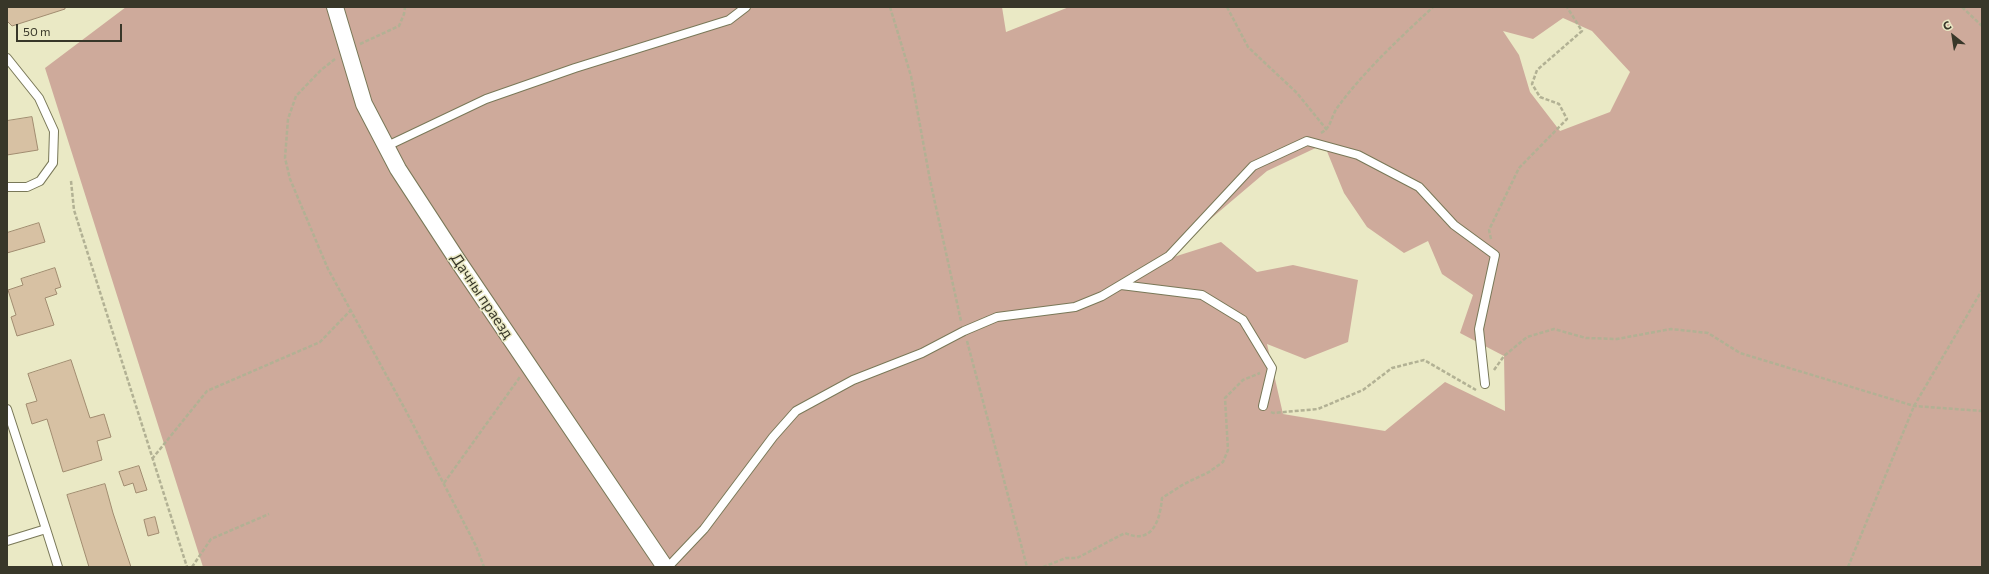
<!DOCTYPE html>
<html>
<head>
<meta charset="utf-8">
<style>
  body { margin:0 }
  #map { position:relative; width:1989px; height:574px; overflow:hidden; background:#eae9c5; font-family:Commissioner,sans-serif }
  canvas { display:block }
  .frame { position:absolute; inset:0; border:8px solid #383729; pointer-events:none }
  .north { position:absolute; left:1933px; top:16px; width:40px; height:40px; -webkit-text-stroke:3px #eae9c5; paint-order:stroke; rotate:330deg; font-size:11px; font-weight:700; line-height:16px; text-align:center; color:#383729 }
  .north::after { content:''; display:block; margin:auto; width:14px; height:18px; background:#383729; clip-path:polygon(50% 0,100% 100%,50% 72%,0 100%) }
  .scale { position:absolute; left:16px; top:24px; width:106px; height:18px; box-sizing:border-box; border:2px solid #383729; border-top:0; padding-left:5px; font-size:12px; line-height:14px; white-space:nowrap; color:#383729; -webkit-text-stroke:3px #eae9c5; paint-order:stroke }
</style>
</head>
<body>
<div id="map">
<canvas width="1989" height="574"></canvas>
<div class="frame"></div>
<div class="north">С</div>
<div class="scale">50 m</div>
</div>
<script>
const c = document.querySelector('canvas').getContext('2d');
c.lineJoin = 'round';
function fillPath(path, color) { c.fillStyle = color; c.fill(path, 'evenodd'); }
function strokePath(path, color, width, dash) { c.strokeStyle = color; c.lineWidth = width; c.lineCap = dash ? 'butt' : 'round'; c.setLineDash(dash || []); c.stroke(path); }
function write(font, color, halo, rows, align = 'center') {
  c.font = font + ' Commissioner,sans-serif'; c.lineWidth = 3; c.setLineDash([]); c.textBaseline = 'middle'; c.strokeStyle = halo; c.fillStyle = color; for (const [text, x, y, turn = 0] of rows) {
    c.save(); c.translate(x, y); c.rotate((+turn || 0) * Math.PI / 180); c.textAlign = isNaN(turn) ? turn : align; if (halo) c.strokeText(text, 0, 0); c.fillText(text, 0, 0); c.restore();
  }
}
fillPath(new Path2D(`
  M126 7H1002L1006 32 1069 7H1982V567H203L45 68ZM1563 18 1592 31 1630 72 1610 112 1560 131 1530 92 1519 55 1503 31 1533 39ZM1324 144 1344 193 1367 227 1404 253 1428 241 1442 274 1473 295 1460 333 1504 356 1505 411 1445 382 1385 431 1283 414 1267 344 1305 359 1348 342 1358 280 1293 265 1257 272 1221 242 1161 261 1267 171Z`), '#ceaa9b');
const building = new Path2D(`
  M7 7H65V9L12 26 7 21Z
  M32 117 38 150 7 155V121Z
  M39 223 45 242 7 253V233Z
  M55 268 61 287 55 289 57 294 45 298 54 325 17 336 11 317 16 315 8 290 23 285 21 279Z
  M71 360 90 418 104 414 111 437 97 441 102 460 63 472 47 419 32 424 26 404 37 401 28 374Z
  M139 466 147 490 136 493 133 483 124 486 119 472Z
  M105 484 113 513 131 567H89L67 495Z
  M155 517 159 533 148 536 144 520Z`);
fillPath(building, '#d7c1a3');
strokePath(building, '#a18c70', 1);
const lane = new Path2D(`
  M7 58 39 98 54 131 53 163 40 181 27 187H7
  M385 147 486 99 575 68 729 20 746 7
  M1121 285 1202 295 1243 320 1272 368 1263 406
  M7 409 46 529 7 541
  M46 529 58 567
  M668 567 704 529 773 437 796 411 853 380 922 353 964 331 997 317 1075 307 1102 296 1169 256 1253 166 1307 141 1358 155 1419 187 1454 225 1495 255 1479 329 1485 384`);
const street = new Path2D(`
  M335 7 364 104 398 169 458 261 665 567`);
strokePath(lane, '#797858', 10);
strokePath(street, '#797858', 18);
strokePath(new Path2D(`
  M890 7 911 76 930 180 961 321
  M1227 7 1248 47 1297 93 1327 130
  M1962 7 1982 26
  M360 44 399 26 404 14 405 7
  M335 59 321 70 296 96 288 119 285 158 290 179 328 269 406 411 476 546 484 567
  M1321 133C1331 128 1331 117 1337 108 1364 71 1400 38 1433 7
  M71 181 74 210 187 567
  M1491 239 1489 230 1519 168 1567 119 1559 104 1540 97 1532 84 1537 70 1582 31 1567 7
  M967 341 1027 567
  M1494 370 1504 356 1527 337 1554 329 1586 338 1617 339 1671 329 1708 333 1740 353 1914 406 1982 411
  M1271 412 1273 413 1318 409 1363 390 1392 368 1424 360 1476 390
  M152 459 207 391 320 342 351 310
  M444 483 520 377
  M192 567 211 539 269 514
  M1043 567 1066 558H1077L1125 533C1152 545 1160 521 1162 498L1184 484 1209 472 1223 462 1228 450 1225 398 1243 380 1260 373
  M1848 567 1914 406 1982 290`), '#b2b194', 2.5, [4, 2]);
strokePath(lane, '#fff', 8);
strokePath(street, '#fff', 16);
write('15px', '#383729', '#eae9c5', [
  ["Дачны праезд",482,296,56]
]);
</script>
</body>
</html>
